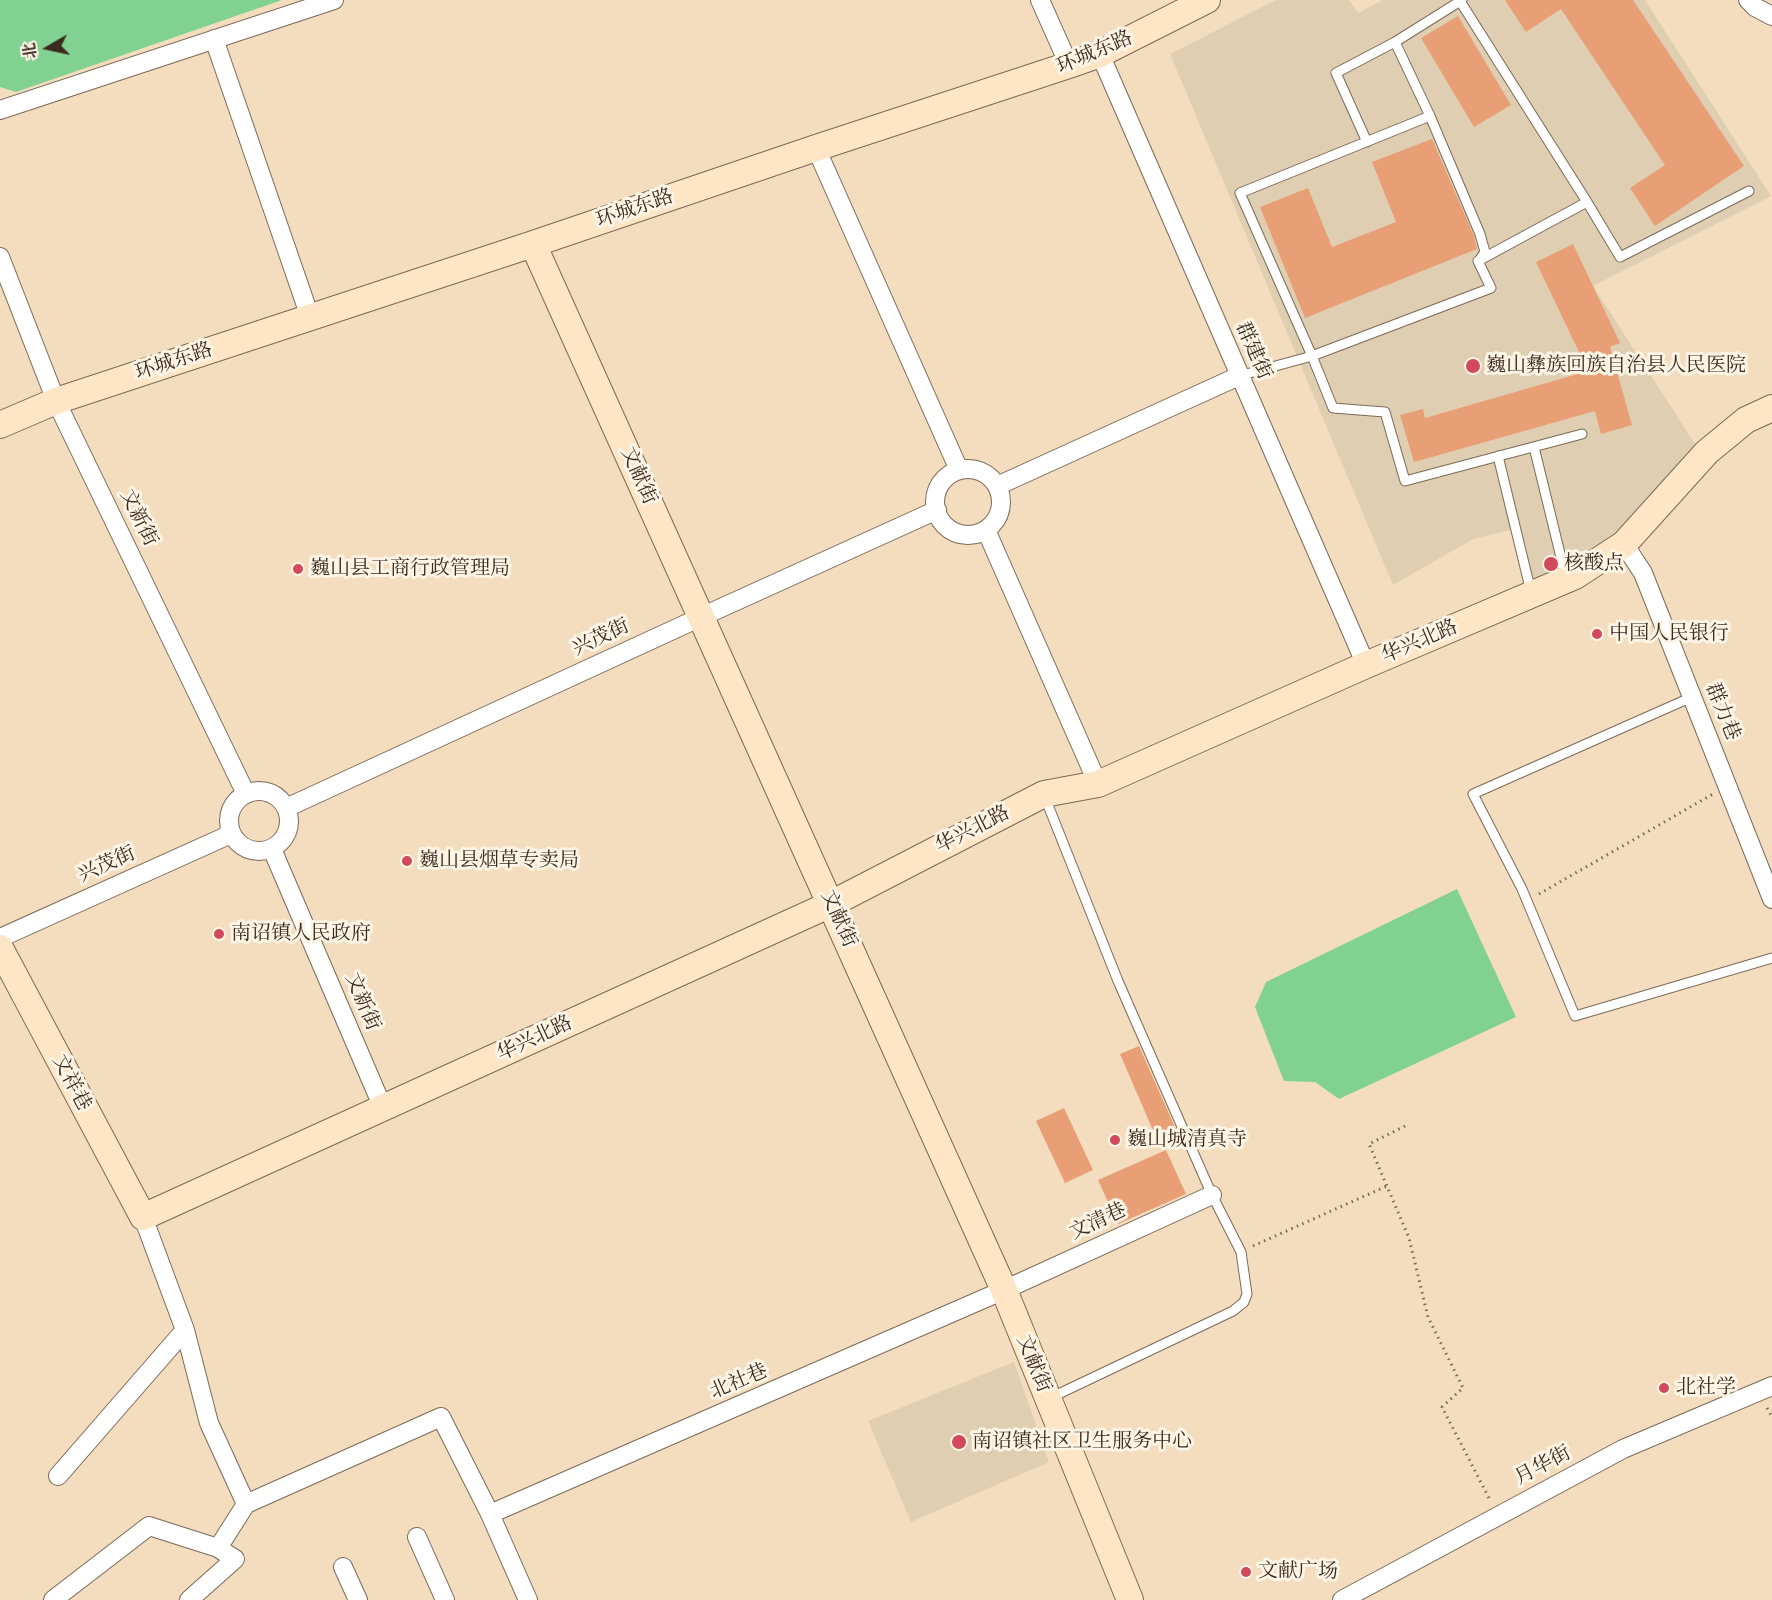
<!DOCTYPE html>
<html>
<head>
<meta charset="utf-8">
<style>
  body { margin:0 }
  #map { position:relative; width:1772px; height:1600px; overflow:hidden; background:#f3ddbe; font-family:"IM FELL French Canon","Noto Serif SC",serif }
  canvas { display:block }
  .north { position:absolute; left:18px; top:18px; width:60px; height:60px; -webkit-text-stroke:4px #fcf5e5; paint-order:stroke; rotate:261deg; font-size:16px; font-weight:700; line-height:24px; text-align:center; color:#3b2a1e }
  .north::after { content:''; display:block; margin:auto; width:21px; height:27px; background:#3b2a1e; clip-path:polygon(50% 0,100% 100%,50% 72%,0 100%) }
</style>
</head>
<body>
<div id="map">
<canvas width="1772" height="1600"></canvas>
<div class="north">北</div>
</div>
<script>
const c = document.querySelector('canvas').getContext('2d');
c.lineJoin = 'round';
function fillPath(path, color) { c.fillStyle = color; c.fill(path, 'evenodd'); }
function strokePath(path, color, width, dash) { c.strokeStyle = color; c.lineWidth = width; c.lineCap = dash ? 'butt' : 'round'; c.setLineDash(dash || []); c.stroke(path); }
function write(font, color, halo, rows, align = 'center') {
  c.font = font + ' "IM FELL French Canon","Noto Serif SC",serif'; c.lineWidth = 6; c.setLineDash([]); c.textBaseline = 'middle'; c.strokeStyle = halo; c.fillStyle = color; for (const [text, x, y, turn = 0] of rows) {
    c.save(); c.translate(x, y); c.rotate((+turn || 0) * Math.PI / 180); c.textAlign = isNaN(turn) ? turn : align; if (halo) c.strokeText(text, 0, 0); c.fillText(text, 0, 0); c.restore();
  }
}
fillPath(new Path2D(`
  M1276 0H1349L1358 13 1383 0H1645L1771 196 1593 286 1697 447 1627 531 1571 571 1529 583 1511 530 1473 539 1393 585 1170 54Z
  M1014 1362 1049 1462 911 1522 868 1421Z`), '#dfceb1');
fillPath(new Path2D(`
  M0 0H282L16 92 0 87Z
  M1457 889 1516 1017 1339 1099 1315 1082 1284 1081 1255 1007 1266 982Z`), '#81d192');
fillPath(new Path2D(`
  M1505 0H1633L1744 166 1655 226 1630 188 1665 165 1561 9 1526 32Z
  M1458 16 1511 105 1474 127 1421 38Z
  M1432 139 1474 236 1477 249 1305 318 1260 207 1308 188 1332 247 1396 222 1372 162Z
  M1573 244 1620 343 1610 347 1632 425 1601 434 1595 411 1414 462 1400 415 1423 409 1425 418 1588 371 1536 262Z
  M1139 1046 1181 1141 1161 1149 1120 1054Z
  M1064 1108 1093 1170 1065 1183 1036 1121Z
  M1166 1150 1186 1194 1118 1224 1098 1180Z`), '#e99f76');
const lane = new Path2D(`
  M1462 0 1395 42 1430 116 1240 193 1312 356 1333 408 1385 412 1405 481 1582 434
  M1430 116 1480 234 1485 252 1480 259
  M1367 142 1336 73 1395 42
  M1587 202 1620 257 1749 191
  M1239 376 1312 356 1491 288 1478 261 1587 202 1460 1
  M1534 447 1566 578
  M1498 456 1531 592
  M1692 697 1473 794 1522 889 1575 1016 1772 958
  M1044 795 1118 981 1212 1195 1241 1252 1247 1294 1244 1302 1233 1311 1050 1398`);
const street = new Path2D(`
  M1040 0 1069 65
  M1748 0 1755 7 1772 16
  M214 39 310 317
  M1100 54 1366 665
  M0 110 334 0
  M816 148 959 470
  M0 257 56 401 246 794
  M935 502a33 33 0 1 1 66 0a33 33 0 1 1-66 0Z
  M997 486 1239 376
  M986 530 1098 784
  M1624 544 1643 573 1772 899
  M229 821a30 30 0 1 1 60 0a30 30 0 1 1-60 0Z
  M286 808 701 617 937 510
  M272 849 383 1108
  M0 938 231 834
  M185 1330 209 1423 246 1504
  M58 1476 185 1330 143 1217
  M490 1514 1004 1290 1212 1195
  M417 1537 445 1600
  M343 1567 358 1600
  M53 1600 149 1526 218 1548 246 1504 441 1417 490 1514 528 1600
  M189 1600 235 1559 218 1548
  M1342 1600 1623 1449 1772 1386`);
const secondary = new Path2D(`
  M533 244 1004 1290 1130 1600
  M0 425 56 401 533 244 816 148 1069 65 1100 54 1207 0
  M0 948 143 1217 831 904 1044 794 1098 784 1366 665 1575 576 1624 544 1707 452 1746 420 1772 408`);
strokePath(lane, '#7b6956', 11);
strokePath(street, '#7b6956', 20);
strokePath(secondary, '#7b6956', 28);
strokePath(new Path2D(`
  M1539 894 1713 794
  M1405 1126 1369 1144 1409 1238 1428 1317 1463 1388 1442 1407 1490 1500
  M1253 1246 1387 1186
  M1767 1408 1772 1417`), '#7b6956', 3, [1.5, 4.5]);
strokePath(lane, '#fff', 9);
strokePath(street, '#fff', 18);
strokePath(secondary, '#fde5c5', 26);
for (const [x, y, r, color] of [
  [1473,366,8,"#d1495b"],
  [1551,564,8,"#d1495b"],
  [298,569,6,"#d1495b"],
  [1597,634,6,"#d1495b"],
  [407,861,6,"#d1495b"],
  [219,934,6,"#d1495b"],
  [1115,1140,6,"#d1495b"],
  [1664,1388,6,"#d1495b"],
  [959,1442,8,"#d1495b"],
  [1246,1572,6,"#d1495b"]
]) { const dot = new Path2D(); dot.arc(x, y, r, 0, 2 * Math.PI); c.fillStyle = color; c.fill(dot); strokePath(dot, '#fcf5e5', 2); }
write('20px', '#3b2a1e', '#fcf5e5', [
  ["环城东路",1095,53,-23],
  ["环城东路",635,209,-19],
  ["群建街",1253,351,66],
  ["环城东路",174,362,-18],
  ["文献街",638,476,66],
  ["文新街",138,518,64],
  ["兴茂街",601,638,-25],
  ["华兴北路",1420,642,-23],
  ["群力巷",1722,712,68],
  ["华兴北路",973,830,-27],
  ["兴茂街",107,865,-24],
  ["文献街",838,919,66],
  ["文新街",362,1002,67],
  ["华兴北路",535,1039,-25],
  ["文祥巷",71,1083,62],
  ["文清巷",1098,1222,-25],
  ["文献街",1033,1364,68],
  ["北社巷",739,1382,-23],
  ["月华街",1543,1466,-28]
]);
write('20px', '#3b2a1e', '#fcf5e5', [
  ["巍山彝族回族自治县人民医院",1486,366],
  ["核酸点",1564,564],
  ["巍山县工商行政管理局",310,569],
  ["中国人民银行",1609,634],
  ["巍山县烟草专卖局",419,861],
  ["南诏镇人民政府",231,934],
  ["巍山城清真寺",1127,1140],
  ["北社学",1676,1388],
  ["南诏镇社区卫生服务中心",972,1442],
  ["文献广场",1258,1572]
], 'left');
</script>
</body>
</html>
